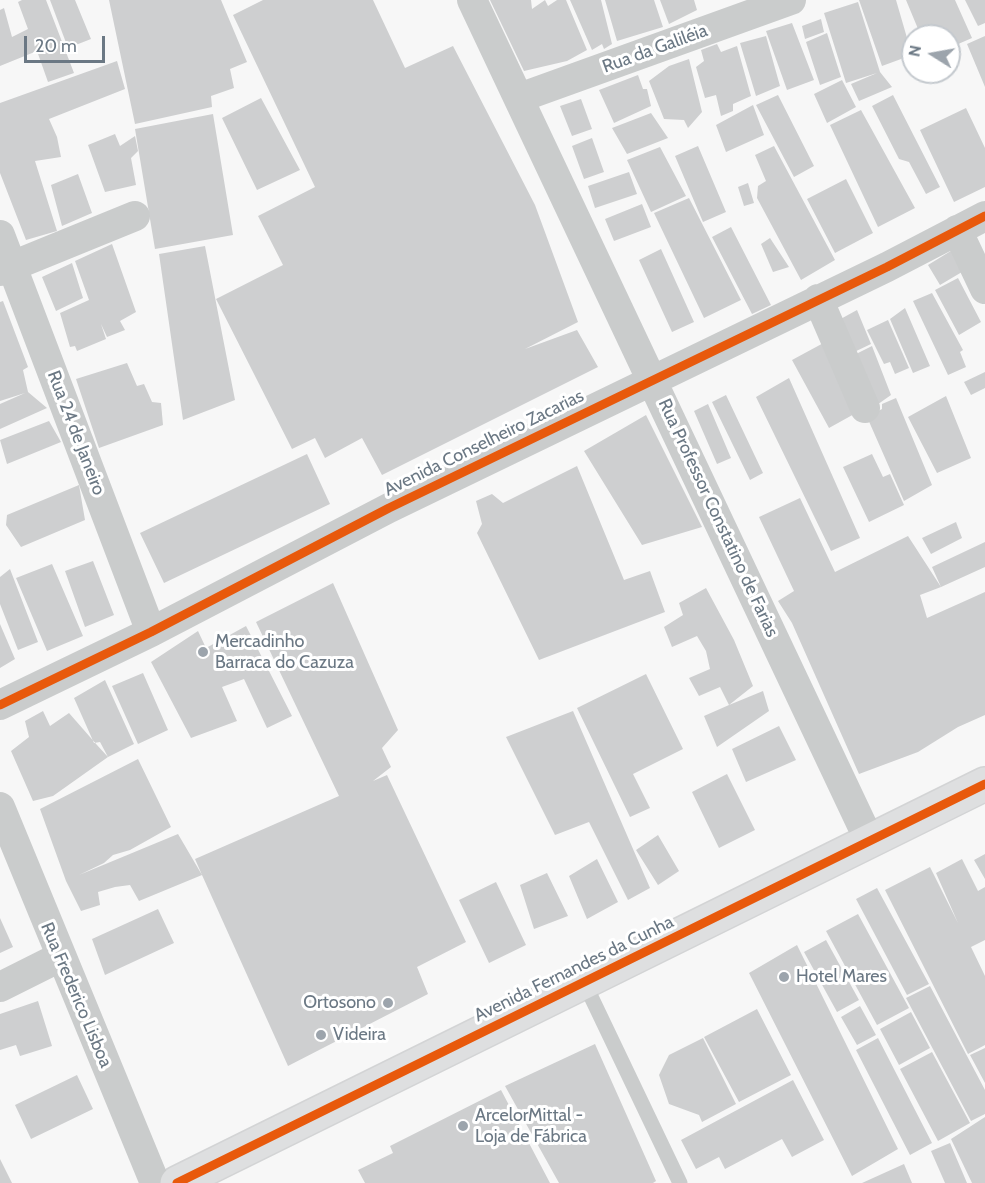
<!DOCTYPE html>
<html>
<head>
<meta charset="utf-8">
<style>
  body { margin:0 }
  #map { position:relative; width:985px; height:1183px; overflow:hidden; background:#f7f7f7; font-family:Cabin,sans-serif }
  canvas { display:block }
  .north { position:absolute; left:901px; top:24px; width:60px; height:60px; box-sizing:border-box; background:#fff; border:2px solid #c4c9ce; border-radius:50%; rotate:281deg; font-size:16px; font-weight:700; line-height:24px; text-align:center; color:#6b7884 }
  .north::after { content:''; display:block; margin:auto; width:21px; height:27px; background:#9ca4ac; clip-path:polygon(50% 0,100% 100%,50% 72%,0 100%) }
  .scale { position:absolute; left:24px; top:36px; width:81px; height:27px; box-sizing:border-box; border:3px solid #6b7884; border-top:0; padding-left:8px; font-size:18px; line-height:21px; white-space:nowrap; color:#6b7884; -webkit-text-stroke:4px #fff; paint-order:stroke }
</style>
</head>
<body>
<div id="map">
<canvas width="985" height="1183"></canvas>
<div class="north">N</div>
<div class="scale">20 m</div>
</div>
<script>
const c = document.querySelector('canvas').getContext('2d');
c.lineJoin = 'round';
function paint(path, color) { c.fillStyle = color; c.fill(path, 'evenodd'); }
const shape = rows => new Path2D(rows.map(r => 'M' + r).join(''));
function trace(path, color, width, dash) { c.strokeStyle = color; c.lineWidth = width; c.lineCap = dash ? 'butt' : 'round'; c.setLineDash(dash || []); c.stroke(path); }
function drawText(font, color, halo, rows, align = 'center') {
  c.font = font + ' Cabin,sans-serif'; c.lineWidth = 6; c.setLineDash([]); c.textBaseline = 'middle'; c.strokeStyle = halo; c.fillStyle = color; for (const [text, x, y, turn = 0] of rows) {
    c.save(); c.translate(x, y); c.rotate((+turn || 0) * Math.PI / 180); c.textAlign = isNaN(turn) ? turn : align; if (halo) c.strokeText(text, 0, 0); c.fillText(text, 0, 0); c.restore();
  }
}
paint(shape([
  [22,0,46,0,74,73,48,82,37,51,0,66,0,10,4,8,12,37,28,29,18,2],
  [50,0,75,0,91,39,68,48],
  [109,0,221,0,247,62,230,69,234,88,211,96,212,107,135,124],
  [263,0,373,0,405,68,453,46,535,205,578,322,525,349,577,330,598,367,382,475,362,438,325,458,315,438,292,449,216,299,283,265,258,216,315,187,233,15],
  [490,0,531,0,532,9,545,0,548,6,557,0,566,0,587,50,567,61,524,71],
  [570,0,601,0,612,44,604,49,602,44,592,50],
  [605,0,654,0,663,27,617,41],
  [660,0,694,0,697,10,669,24],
  [859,0,896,0,912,55,882,66],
  [906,0,955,0,972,38,949,48,949,36,921,36],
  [965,0,985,0,985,23,978,26],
  [858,2,880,72,892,87,859,101,851,84,877,73,846,83,824,13],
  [821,19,824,32,805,39,802,26],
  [792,23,814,80,787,90,766,31],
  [827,33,841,77,820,85,806,42],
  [766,36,780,86,756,96,740,43],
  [985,36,985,87,967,44],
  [717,44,721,52,737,46,751,96,733,104,733,111,721,116,716,95,705,98,696,67,704,61,701,50],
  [689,59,702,112,688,128,684,120,664,119,649,81,669,66],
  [117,61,125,89,49,119,57,137,61,157,35,161,57,231,26,240,0,173,0,103],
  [638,75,643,89,647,89,651,106,614,123,599,90],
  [842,80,856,107,827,123,814,94],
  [778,95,814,166,794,177,756,105],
  [893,95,940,187,926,194,909,162,899,159,872,106],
  [261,98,300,170,257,190,222,118],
  [581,99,592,129,572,136,560,106],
  [753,105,764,135,726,152,716,125],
  [966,108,985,148,985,187,954,202,920,130],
  [861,110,915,208,878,227,830,125],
  [651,113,668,138,627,154,612,128],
  [213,114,233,235,155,249,135,129],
  [115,134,120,146,135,136,138,151,131,158,136,185,105,192,88,145],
  [592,138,604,172,584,179,572,146],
  [698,146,726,212,703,222,675,156],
  [774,146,835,260,801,280,757,198,758,186,766,181,755,155],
  [660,147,686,196,651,212,627,160],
  [629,172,637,194,595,208,588,186],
  [78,174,92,213,62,226,51,185],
  [846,179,873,233,835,253,807,199],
  [748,183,754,203,744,206,738,187],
  [689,198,741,300,704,318,654,213],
  [642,204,651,227,614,241,605,219],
  [731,227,771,305,752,314,712,237],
  [770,238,789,267,773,272,761,244],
  [112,244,136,312,120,321,125,330,107,337,101,324,106,339,77,351,75,346,70,347,60,313,89,300,75,261],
  [205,246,235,400,183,420,159,254],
  [661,249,694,322,672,332,639,260],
  [954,249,967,269,940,285,928,265],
  [72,263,83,298,56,311,42,277],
  [958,278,981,322,959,335,935,290],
  [932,293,963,350,960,352,966,367,948,375,913,301],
  [3,301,28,367,23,370,28,392,47,408,0,429,0,404,25,393,0,401,0,302],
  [905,308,930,366,913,373,890,319],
  [857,310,871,344,850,354,837,321],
  [888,320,909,368,895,374,890,362,884,364,867,330],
  [829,340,865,408,829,428,792,360],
  [872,346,891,395,874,407,852,356],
  [127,363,137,386,144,384,152,402,161,403,163,425,99,448,76,379],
  [985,372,985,388,971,395,964,382],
  [789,378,860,538,831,551,756,397],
  [726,395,763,473,750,480,712,402],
  [946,396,971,458,937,473,908,417],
  [896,398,932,485,904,501,867,417,882,409,882,404],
  [708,404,731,458,717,464,694,411],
  [646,415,702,527,642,545,584,451],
  [49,421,61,442,7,464,0,440],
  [307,454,330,504,164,583,140,533],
  [872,454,883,477,890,474,904,505,869,522,843,467],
  [577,466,624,580,650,571,665,612,539,660,477,533,482,524,476,501,492,494,503,503],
  [79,485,85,520,21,547,6,525,7,515],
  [800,498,835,572,908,536,941,587,920,595,927,618,985,592,985,715,958,727,918,752,859,774,792,623,778,601,794,591,759,517],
  [956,522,962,538,931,554,922,538],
  [985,542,985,567,941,587,932,567],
  [93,561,114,615,85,627,65,571],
  [52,564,83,636,47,651,16,578],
  [10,569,38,642,18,650,0,604,0,577],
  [333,583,398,730,382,748,391,767,373,781,387,775,466,942,417,967,428,994,288,1066,202,875,139,901,130,885,115,887,98,892,100,905,81,911,66,881,40,809,138,759,171,827,130,850,113,855,104,863,79,875,178,834,202,875,195,859,339,796,256,622],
  [706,588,734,640,753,686,729,705,763,691,769,711,717,747,704,716,729,705,720,687,699,696,689,678,710,669,706,651,697,636,672,647,664,627,683,615,679,603],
  [0,624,15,659,0,668],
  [246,626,292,716,267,728,244,679,222,687,237,721,191,738,151,662,198,631,206,648],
  [143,673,168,730,138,744,112,686],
  [646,674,683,749,633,774,650,808,630,817,577,708],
  [105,680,134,744,108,757,53,796,33,801,11,751,29,737,25,721,43,711,50,726,69,713,97,745,108,757,100,742,94,743,74,698],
  [573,711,650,888,628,900,589,822,555,835,506,737],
  [779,726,796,760,746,782,732,749],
  [727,774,755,830,719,848,692,792],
  [658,835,679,871,658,885,636,850],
  [985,854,985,879,974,860],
  [597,859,618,902,587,919,569,876],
  [962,859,978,891,985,887,985,940,971,947,985,976,985,1045,968,1054,885,890,930,867,958,923,936,873],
  [547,873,568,916,534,929,520,885],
  [496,882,526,945,489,963,459,900],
  [877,888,929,984,907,995,856,899],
  [158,909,174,943,105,975,92,939],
  [858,914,909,1008,877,1025,826,931],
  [0,918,13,947,0,953],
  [826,940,859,1000,837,1012,804,952],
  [797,945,898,1149,852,1176,749,973],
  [930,986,985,1090,985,1114,971,1121,906,998],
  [38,1001,52,1046,20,1056,16,1045,0,1050,0,1014],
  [860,1006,876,1035,857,1045,841,1017],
  [757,1009,791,1075,739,1102,704,1037],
  [911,1012,930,1048,899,1065,880,1029],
  [703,1038,736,1104,702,1122,699,1115,669,1104,659,1075,669,1055],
  [878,1038,932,1143,910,1155,856,1050],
  [595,1044,656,1181,653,1183,559,1183,505,1086],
  [985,1048,985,1083,970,1055],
  [932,1052,970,1123,938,1141,900,1069],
  [77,1075,93,1109,31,1139,15,1105],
  [793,1080,824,1140,792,1157,782,1139,725,1169,719,1157,696,1169,681,1140],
  [501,1090,550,1183,365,1183,358,1170,393,1153,390,1146],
  [985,1117,985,1183,972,1183,951,1139],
  [950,1143,967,1183,945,1183,931,1151],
  [0,1159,12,1183,0,1183],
  [904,1164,912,1183,862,1183]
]), '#cecfd0');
const secondary = shape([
  [177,1183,985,784]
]);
trace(secondary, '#d3d4d5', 36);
trace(shape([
  [584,982,680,1183]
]), '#cacccc', 15);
trace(shape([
  [472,0,870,842],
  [519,98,791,0],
  [957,230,985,289],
  [0,235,151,632],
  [0,271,135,216],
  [818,299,865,408],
  [0,705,151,632,389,508,887,267,985,216],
  [0,807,155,1183],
  [0,987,60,957]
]), '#cacccc', 30);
trace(secondary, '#dedfe0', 33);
trace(shape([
  [0,705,151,632,389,508,887,267,985,216],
  [177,1183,985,784]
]), '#e8590c', 9);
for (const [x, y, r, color] of [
  [203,652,6,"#9ca4ac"],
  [784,977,6,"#9ca4ac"],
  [388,1003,6,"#9ca4ac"],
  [321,1035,6,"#9ca4ac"],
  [463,1126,6,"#9ca4ac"]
]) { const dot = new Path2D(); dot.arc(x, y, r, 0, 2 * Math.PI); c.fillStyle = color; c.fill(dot); trace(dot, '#fff', 2); }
drawText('18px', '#6b7884', '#fff', [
  ["Rua da Galiléia",655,49,-20],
  ["Rua 24 de Janeiro",76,433,69],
  ["Avenida Conselheiro Zacarias",484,443,-26],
  ["Rua Professor Constatino de Farias",718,518,65],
  ["Avenida Fernandes da Cunha",574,969,-26],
  ["Rua Frederico Lisboa",76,995,67]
]);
drawText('18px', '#6b7884', '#fff', [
  ["Mercadinho",215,642],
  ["Barraca do Cazuza",215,663],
  ["Hotel Mares",796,977],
  ["Ortosono",376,1003,"right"],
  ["Videira",333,1035],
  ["ArcelorMittal -",475,1116],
  ["Loja de Fábrica",475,1137]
], 'left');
</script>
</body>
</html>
